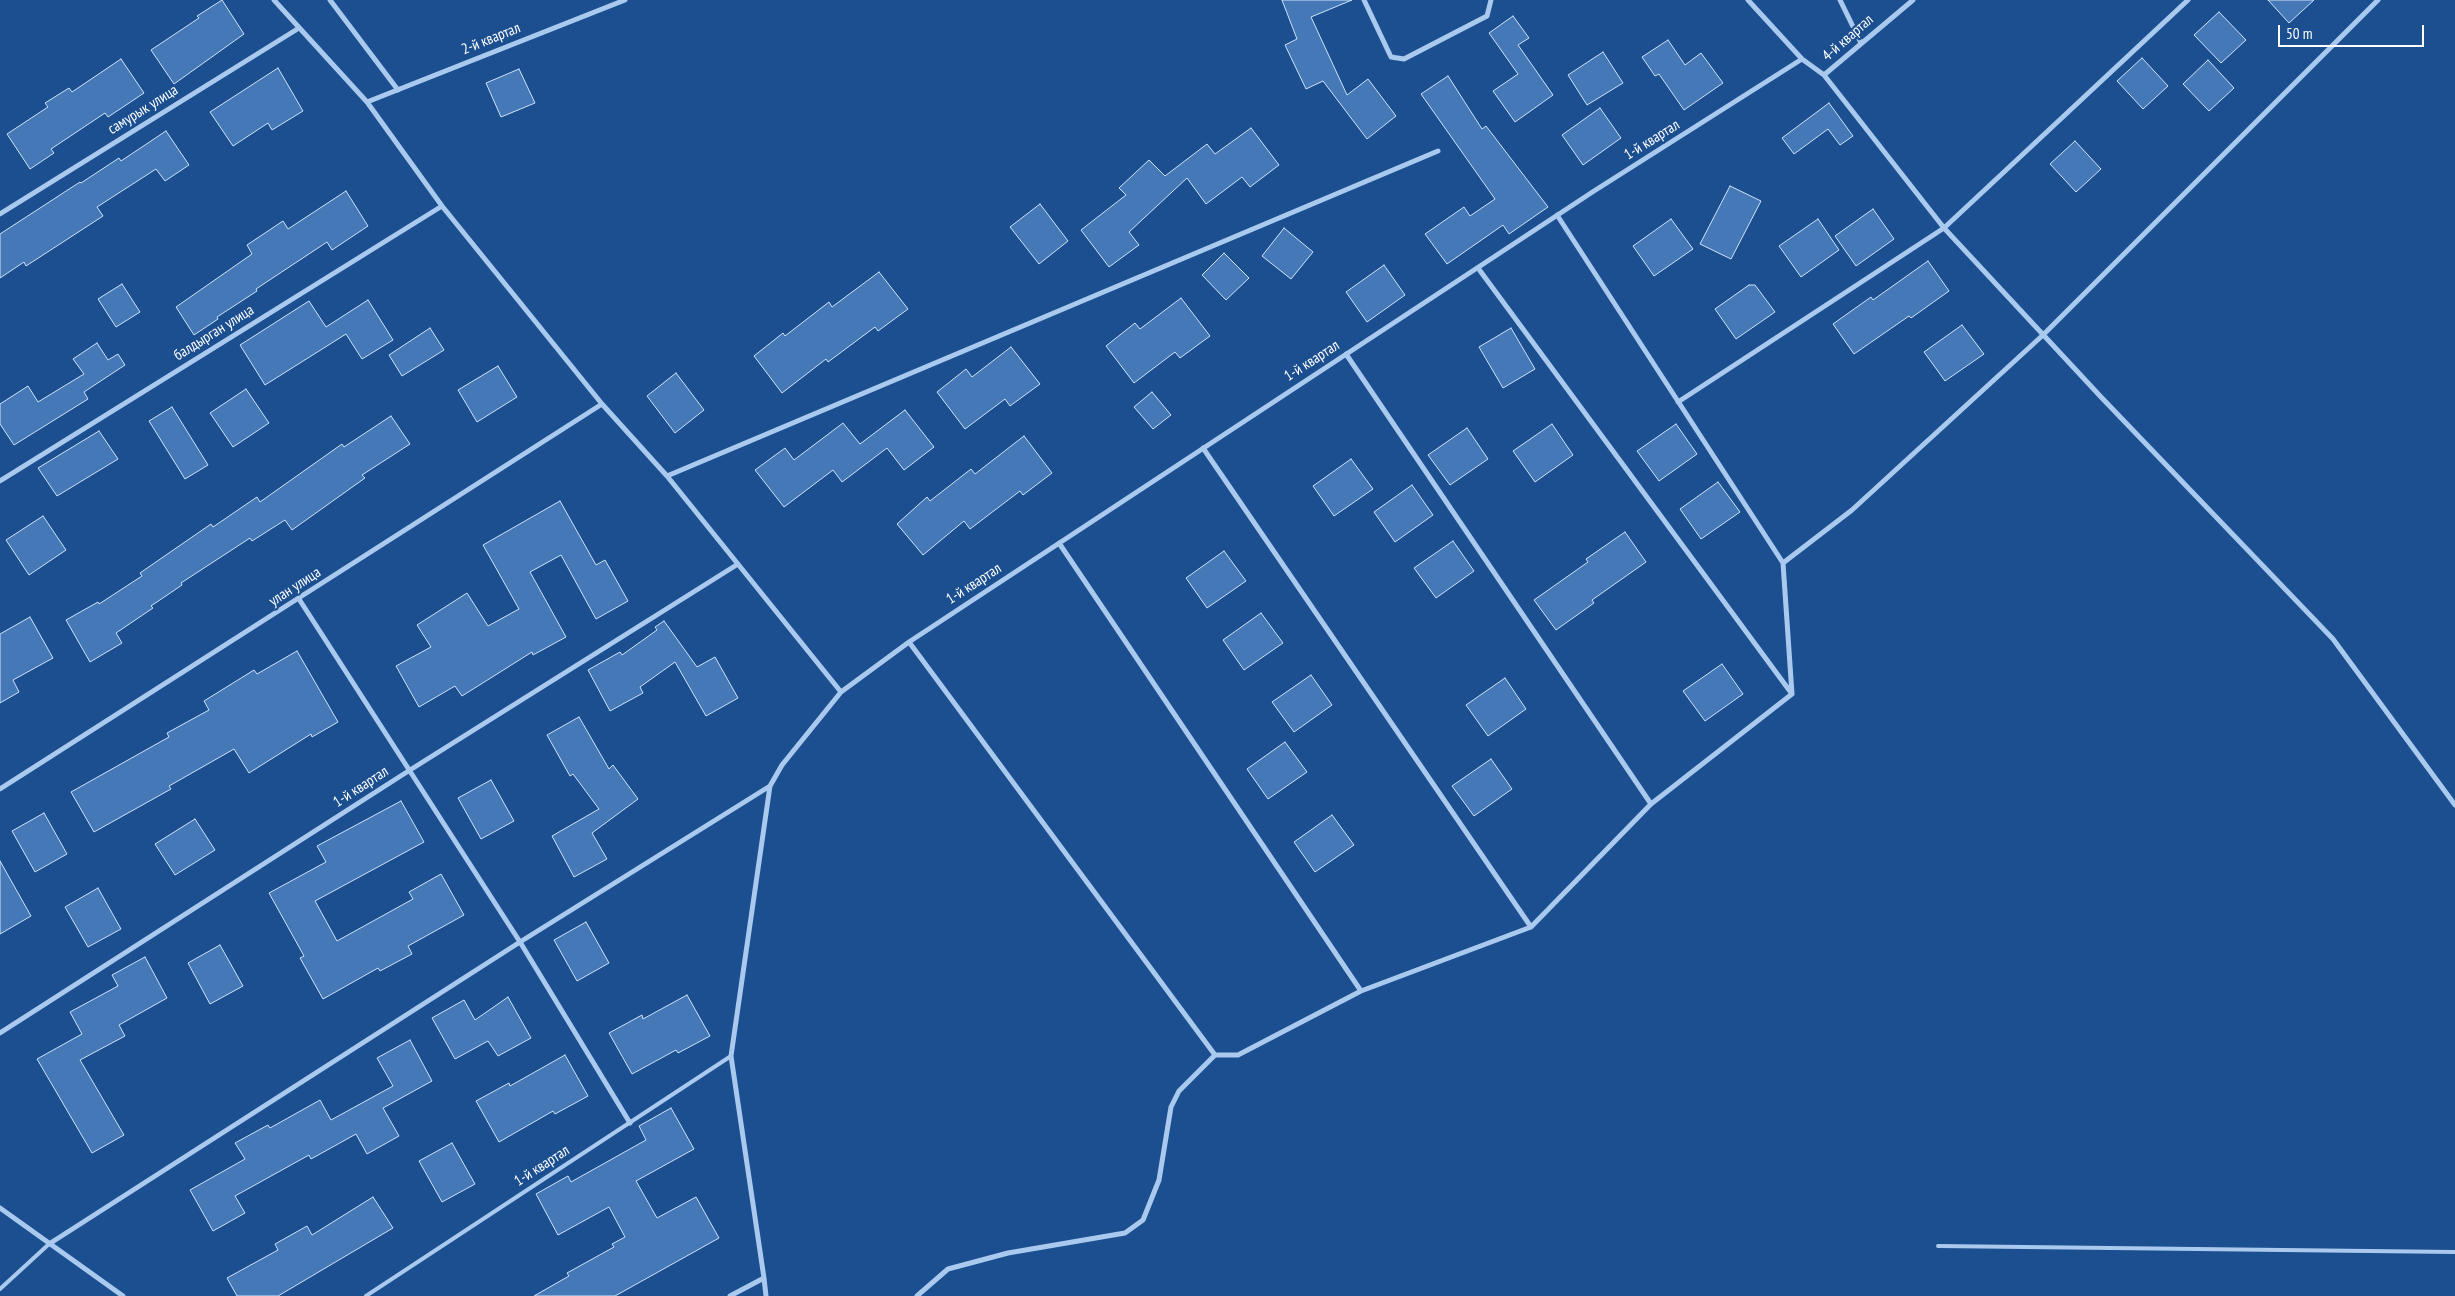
<!DOCTYPE html>
<html>
<head>
<meta charset="utf-8">
<style>
  body { margin:0 }
  #map { position:relative; width:2455px; height:1296px; overflow:hidden; background:#1b4f8f; font-family:"PT Sans Narrow",sans-serif }
  canvas { display:block }
  .scale { position:absolute; left:2278px; top:25px; width:146px; height:22px; box-sizing:border-box; border:2px solid #fff; border-top:0; padding-left:6px; font-size:15px; line-height:18px; white-space:nowrap; color:#fff; -webkit-text-stroke:4px #1b4f8f; paint-order:stroke }
</style>
</head>
<body>
<div id="map">
<canvas width="2455" height="1296"></canvas>
<div class="scale">50 m</div>
</div>
<script>
const c = document.querySelector('canvas').getContext('2d');
c.lineJoin = 'round';
function paint(path, color) { c.fillStyle = color; c.fill(path, 'evenodd'); }
const shape = rows => new Path2D(rows.map(r => 'M' + r).join(''));
function trace(path, color, width, dash) { c.strokeStyle = color; c.lineWidth = width; c.lineCap = dash ? 'butt' : 'round'; c.setLineDash(dash || []); c.stroke(path); }
function drawText(font, color, halo, rows, align = 'center') {
  c.font = font + ' "PT Sans Narrow",sans-serif'; c.lineWidth = 4.5; c.setLineDash([]); c.textBaseline = 'middle'; c.strokeStyle = halo; c.fillStyle = color; for (const [text, x, y, turn = 0] of rows) {
    c.save(); c.translate(x, y); c.rotate((+turn || 0) * Math.PI / 180); c.textAlign = isNaN(turn) ? turn : align; if (halo) c.strokeText(text, 0, 0); c.fillText(text, 0, 0); c.restore();
  }
}
const building = shape([
  [222,0,244,34,174,84,151,50,199,18,197,16,222,0],
  [1282,0,1352,0,1311,17,1347,95,1368,79,1396,116,1367,139,1323,81,1306,89,1285,45,1297,39,1282,0],
  [2268,0,2314,0,2289,23,2268,0],
  [2219,12,2246,40,2221,63,2194,35,2219,12],
  [1513,16,1529,38,1518,45,1553,95,1515,122,1493,91,1518,74,1489,33,1513,16],
  [1668,40,1685,65,1701,53,1723,83,1684,110,1659,74,1655,76,1642,57,1668,40],
  [1603,52,1623,83,1587,105,1568,75,1603,52],
  [2142,58,2168,86,2143,109,2117,81,2142,58],
  [121,59,144,93,108,117,105,113,51,149,54,153,30,169,7,134,48,107,45,103,69,88,72,92,121,59],
  [2208,60,2234,88,2209,111,2183,84,2208,60],
  [278,68,303,111,272,130,268,123,233,146,210,112,278,68],
  [519,69,535,103,501,117,486,83,519,69],
  [1448,76,1482,129,1486,126,1548,207,1509,234,1503,225,1447,264,1425,234,1464,207,1470,216,1495,199,1421,94,1448,76],
  [1829,103,1853,136,1840,145,1828,129,1794,154,1782,138,1829,103],
  [1600,108,1621,138,1583,165,1562,135,1600,108],
  [1251,128,1279,165,1250,187,1242,177,1206,204,1187,178,1129,232,1139,245,1109,267,1081,230,1126,195,1119,188,1149,160,1165,176,1207,144,1215,154,1251,128],
  [166,131,189,165,165,181,156,169,97,207,103,216,26,266,24,262,0,278,0,234,80,182,81,183,119,158,121,161,166,131],
  [2075,141,2101,169,2076,192,2050,164,2075,141],
  [1730,186,1761,201,1731,259,1700,244,1730,186],
  [346,191,368,226,332,250,327,242,256,289,257,291,217,317,218,319,194,335,176,307,252,254,247,245,283,221,288,229,346,191],
  [1040,204,1068,241,1039,264,1010,227,1040,204],
  [1873,209,1894,239,1856,266,1835,236,1873,209],
  [1671,219,1693,249,1654,276,1633,246,1671,219],
  [1818,219,1839,250,1801,277,1779,246,1818,219],
  [1284,228,1313,252,1291,279,1262,256,1284,228],
  [1224,253,1249,278,1226,300,1202,275,1224,253],
  [1928,261,1949,291,1911,318,1909,316,1854,354,1833,324,1871,297,1873,300,1928,261],
  [1384,265,1405,295,1367,322,1346,292,1384,265],
  [879,272,908,309,878,331,875,327,828,362,826,359,782,393,754,356,783,333,785,336,829,302,832,307,879,272],
  [122,284,140,312,116,327,98,299,122,284],
  [1749,285,1755,285,1775,312,1736,339,1715,309,1749,285],
  [1181,298,1210,336,1180,358,1175,352,1134,383,1106,346,1135,323,1140,329,1181,298],
  [368,300,393,340,362,359,346,334,265,385,240,345,309,301,326,327,368,300],
  [1962,325,1984,354,1945,381,1924,352,1962,325],
  [430,328,444,350,402,376,389,355,430,328],
  [1511,328,1535,369,1503,388,1479,347,1511,328],
  [97,343,108,360,118,354,125,365,84,392,88,399,14,445,0,424,0,404,28,386,38,402,84,374,73,359,97,343],
  [1011,347,1040,384,1010,406,1005,399,965,429,937,392,966,369,972,377,1011,347],
  [498,366,517,397,477,422,458,390,498,366],
  [676,373,704,410,675,433,647,396,676,373],
  [246,389,269,423,233,447,210,413,246,389],
  [1152,392,1171,415,1153,429,1134,407,1152,392],
  [172,407,208,465,185,479,149,421,172,407],
  [905,410,934,447,904,470,887,448,842,482,833,470,784,507,755,470,785,448,794,460,843,423,860,444,905,410],
  [391,416,410,444,362,475,365,478,292,530,285,520,252,541,250,538,181,583,182,585,151,606,153,608,116,633,122,643,90,662,66,620,98,602,99,604,142,576,140,573,211,524,213,527,257,497,260,502,342,444,344,447,391,416],
  [1552,424,1573,455,1535,482,1513,451,1552,424],
  [1676,424,1697,454,1659,481,1637,451,1676,424],
  [1467,428,1488,459,1450,485,1428,455,1467,428],
  [99,431,118,459,57,496,38,468,99,431],
  [1024,436,1052,473,1023,495,1020,491,970,529,964,521,923,555,897,524,927,497,930,501,971,469,975,474,1024,436],
  [1351,459,1373,489,1334,516,1313,486,1351,459],
  [1718,482,1740,512,1701,539,1680,509,1718,482],
  [1412,485,1433,515,1395,542,1374,512,1412,485],
  [560,501,596,565,605,560,628,601,596,619,561,555,530,572,566,637,533,655,532,652,462,696,455,686,419,707,396,666,431,647,417,625,467,593,488,626,519,609,483,545,560,501],
  [43,516,66,550,29,575,6,540,43,516],
  [1625,532,1646,562,1592,600,1594,603,1556,630,1534,600,1588,562,1586,559,1625,532],
  [1453,541,1474,571,1436,598,1414,568,1453,541],
  [1224,551,1246,581,1207,608,1186,578,1224,551],
  [1261,613,1283,643,1244,670,1223,640,1261,613],
  [30,617,53,658,13,680,19,692,0,703,0,634,30,617],
  [664,621,697,667,715,657,738,698,706,716,675,662,640,687,643,693,610,711,588,670,620,652,622,655,657,630,655,627,664,621],
  [297,651,338,722,312,737,311,734,249,773,234,749,169,786,171,789,94,832,71,792,169,737,167,733,209,710,204,701,254,670,257,674,297,651],
  [1722,664,1743,694,1705,721,1683,691,1722,664],
  [1311,675,1332,705,1294,732,1272,702,1311,675],
  [1505,678,1526,709,1488,736,1466,705,1505,678],
  [579,717,609,769,613,765,638,799,592,833,607,859,574,877,552,836,599,809,573,774,570,776,547,735,579,717],
  [1285,742,1307,772,1268,799,1247,769,1285,742],
  [1491,759,1512,789,1474,816,1452,786,1491,759],
  [491,780,514,821,481,839,458,798,491,780],
  [401,801,424,842,315,901,337,941,413,899,409,892,441,874,464,915,408,946,412,954,380,971,378,968,323,999,300,958,304,956,269,893,326,862,317,846,401,801],
  [44,813,67,854,35,872,12,831,44,813],
  [1332,815,1354,845,1315,872,1294,842,1332,815],
  [195,819,215,850,175,875,155,844,195,819],
  [0,861,31,916,0,934,0,861],
  [98,888,121,929,88,947,65,907,98,888],
  [586,922,609,963,577,981,554,940,586,922],
  [220,945,243,986,210,1004,188,963,220,945],
  [145,957,167,998,119,1025,125,1036,80,1060,124,1135,92,1153,37,1059,82,1034,70,1012,118,986,112,975,145,957],
  [687,995,710,1036,678,1053,676,1050,632,1074,609,1033,642,1015,643,1019,687,995],
  [508,997,531,1038,498,1056,488,1041,455,1059,432,1018,464,1000,475,1020,508,997],
  [410,1040,432,1081,383,1108,399,1136,367,1154,356,1134,311,1159,309,1155,235,1196,245,1213,213,1231,190,1190,245,1159,235,1143,268,1125,270,1128,320,1100,331,1120,393,1086,377,1058,410,1040],
  [565,1055,588,1096,555,1114,553,1111,499,1142,476,1101,509,1083,510,1086,565,1055],
  [671,1108,694,1149,636,1181,657,1218,696,1197,719,1238,615,1296,534,1296,569,1276,567,1273,614,1247,612,1244,625,1237,609,1207,558,1235,536,1194,568,1176,571,1182,646,1140,639,1126,671,1108],
  [452,1143,475,1184,442,1202,419,1161,452,1143],
  [373,1197,393,1228,278,1296,237,1296,227,1278,278,1250,275,1244,307,1226,312,1235,373,1197]
]);
paint(building, '#4478b7');
trace(building, '#cfe3fa', 1);
trace(shape([
  [1938,1246,2455,1252],
  [0,1289,49,1244],
  [366,1296,731,1056]
]), '#a9c9ee', 4);
trace(shape([
  [274,0,367,102,442,206,602,404,667,476,841,692],
  [330,0,398,90],
  [1364,0,1391,57,1404,59,1487,16,1491,0],
  [1748,0,1802,59,1824,75,1944,228,2101,397,2333,639,2455,805],
  [1840,0,1861,43],
  [1824,75,1913,0],
  [367,102,625,0],
  [0,214,299,28],
  [1557,215,1783,563],
  [1478,268,1792,694],
  [1346,354,1651,804],
  [1678,402,1944,228,2188,0],
  [1203,448,1531,927],
  [667,476,1438,151],
  [0,481,442,206],
  [1059,543,1361,991],
  [299,599,520,942,630,1123],
  [909,642,1215,1055,1238,1055,1361,991,1531,927,1651,804,1792,694,1783,563,1852,510,2043,335,2378,0],
  [0,789,602,404],
  [0,1033,410,770,738,564],
  [0,1208,123,1296],
  [49,1244,520,942,770,786],
  [764,1278,766,1296],
  [730,1296,764,1278,731,1056,770,786,782,765,841,692,909,642,1594,191,1802,59],
  [917,1296,948,1269,1008,1253,1125,1233,1143,1220,1159,1180,1171,1107,1179,1091,1215,1055]
]), '#a9c9ee', 5);
drawText('15px', '#fff', '#1b4f8f', [
  ["4-й квартал",1848,38,-41],
  ["2-й квартал",491,39,-22],
  ["самурык улица",143,110,-32],
  ["1-й квартал",1652,140,-32],
  ["балдырган улица",214,333,-32],
  ["1-й квартал",1312,361,-33],
  ["1-й квартал",974,584,-33],
  ["улан улица",295,587,-33],
  ["1-й квартал",361,787,-33],
  ["1-й квартал",542,1166,-33]
]);
</script>
</body>
</html>
